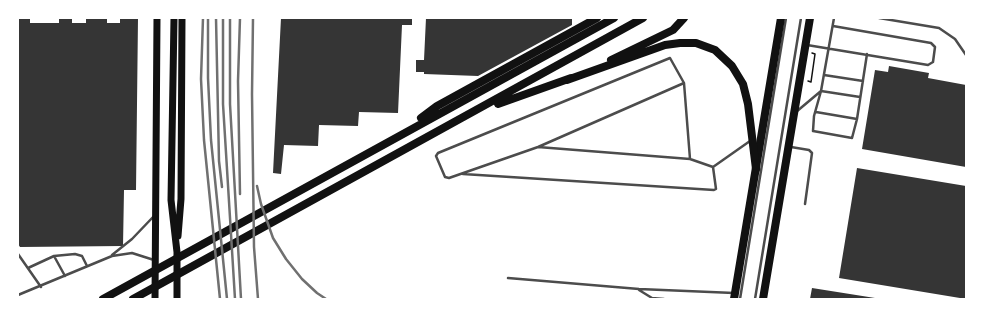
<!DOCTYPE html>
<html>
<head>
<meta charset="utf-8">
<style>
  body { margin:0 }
  #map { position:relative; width:984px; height:317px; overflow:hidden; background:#fff; font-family:Commissioner,sans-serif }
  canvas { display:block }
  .frame { position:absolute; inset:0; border:19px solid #fff; pointer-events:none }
</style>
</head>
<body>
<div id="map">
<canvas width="984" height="317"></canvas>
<div class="frame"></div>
</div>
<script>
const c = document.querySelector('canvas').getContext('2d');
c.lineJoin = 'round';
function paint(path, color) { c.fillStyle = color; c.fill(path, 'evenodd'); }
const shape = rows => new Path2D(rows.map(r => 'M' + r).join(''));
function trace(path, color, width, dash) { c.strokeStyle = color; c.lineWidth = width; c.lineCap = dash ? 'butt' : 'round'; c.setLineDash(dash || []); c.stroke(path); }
paint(shape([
  [18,18,30,18,30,23,59,23,59,18,72,18,72,23,86,23,86,18,107,18,107,23,120,23,120,18,138,18,136,190,124,190,123,246,20,247,18,244],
  [281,18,412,18,412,25,402,25,398,113,359,112,358,126,319,125,318,146,284,145,281,174,273,173],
  [426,18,572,18,572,25,478,76,424,74,424,72,416,72,416,60,424,60],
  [889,66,929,73,928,78,966,85,966,167,862,149,875,70,888,72],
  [857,168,966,186,966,299,839,278],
  [812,288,875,298,875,299,810,299]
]), '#353535');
trace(shape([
  [808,81,811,82,815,54,812,53]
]), '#111', 1.5);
trace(shape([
  [834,18,821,91,814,116,813,131,852,138,857,119,867,54],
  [879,18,939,28,955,39,966,55],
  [807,45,928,65,933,62,935,47,931,43,833,26],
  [824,75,863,81],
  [684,83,538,147,449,178,445,177,436,156,438,153,670,58,684,83,690,159,713,167,750,141],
  [796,112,821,91,860,97],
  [816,112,857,119],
  [538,147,690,159],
  [791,147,809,150,812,153,805,204],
  [463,174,714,190,716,189,713,167],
  [18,254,41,287],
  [112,255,132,239,154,216],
  [54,256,65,276],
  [28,268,54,256,75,254,82,256,87,266],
  [508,278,639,289,734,293],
  [639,290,652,298,664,299],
  [18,295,112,256,132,253,154,260],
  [740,299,786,18],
  [755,299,801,18]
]), '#4c4c4c', 2.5);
trace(shape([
  [174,18,171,200,177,252,177,299],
  [178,236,181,199,182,18],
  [155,299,157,18]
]), '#111', 7);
trace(shape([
  [734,299,781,18],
  [763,299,810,18]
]), '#111', 8);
trace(shape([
  [611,60,673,30,684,18],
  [567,80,665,45,680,43,696,43,715,50,732,66,743,84,748,104,756,169],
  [498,104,571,78],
  [421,118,437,106,597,18],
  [103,299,614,18],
  [133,299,643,18]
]), '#111', 8);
trace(shape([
  [203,18,201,79,204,140,220,299],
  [208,18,208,78,211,140,227,299],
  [216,18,219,161,222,187],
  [223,18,223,104,235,299],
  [230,18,230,104,241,299],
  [253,18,252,94,254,247,258,299],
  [257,186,261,204,273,238,286,259,302,279,317,293,326,299],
  [240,194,238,81,240,18]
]), '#707070', 2.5);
</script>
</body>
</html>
